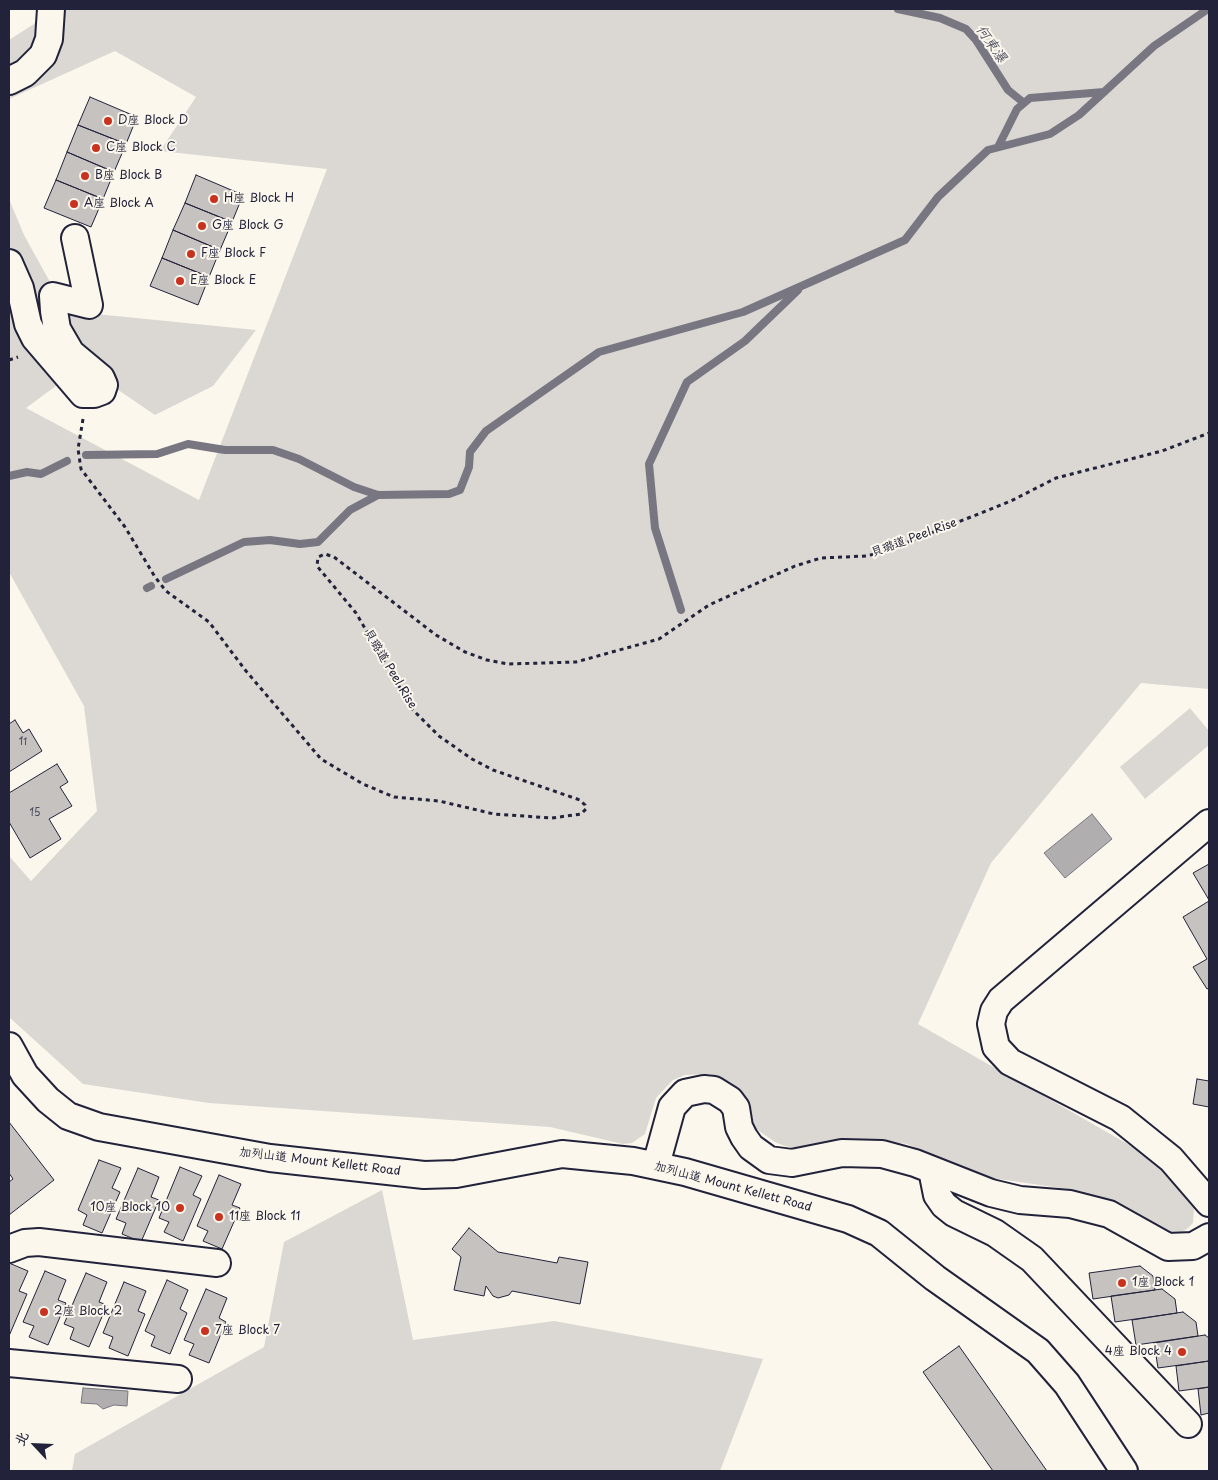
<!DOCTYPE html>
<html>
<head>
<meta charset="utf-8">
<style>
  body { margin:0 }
  #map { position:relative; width:1218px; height:1480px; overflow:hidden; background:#fbf7ec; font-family:"Playpen Sans","LXGW WenKai TC",sans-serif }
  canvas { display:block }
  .frame { position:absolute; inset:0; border:10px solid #22223b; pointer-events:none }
  .north { position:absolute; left:10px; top:1420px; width:50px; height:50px; -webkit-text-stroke:4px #fbf7ec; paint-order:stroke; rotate:295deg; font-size:14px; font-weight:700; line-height:20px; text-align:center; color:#22223b }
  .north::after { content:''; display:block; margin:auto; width:18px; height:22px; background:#22223b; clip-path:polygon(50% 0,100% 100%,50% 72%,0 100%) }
</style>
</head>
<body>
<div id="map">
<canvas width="1218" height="1480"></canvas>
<div class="frame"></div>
<div class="north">北</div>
</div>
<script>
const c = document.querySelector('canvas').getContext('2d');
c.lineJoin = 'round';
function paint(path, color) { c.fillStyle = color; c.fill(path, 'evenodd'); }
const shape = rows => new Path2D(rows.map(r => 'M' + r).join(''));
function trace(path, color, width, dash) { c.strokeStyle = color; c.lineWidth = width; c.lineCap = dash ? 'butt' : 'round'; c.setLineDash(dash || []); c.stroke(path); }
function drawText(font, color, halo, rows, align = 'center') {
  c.font = font + ' "Playpen Sans","LXGW WenKai TC",sans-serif'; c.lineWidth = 4; c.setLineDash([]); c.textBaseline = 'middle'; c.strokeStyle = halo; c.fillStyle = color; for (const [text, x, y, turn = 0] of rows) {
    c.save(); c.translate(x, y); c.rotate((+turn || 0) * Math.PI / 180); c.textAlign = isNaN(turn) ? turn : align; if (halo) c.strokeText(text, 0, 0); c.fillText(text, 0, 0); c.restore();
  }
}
paint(shape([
  [44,9,1209,9,1209,689,1141,683,991,863,918,1024,1154,1159,1181,1186,1194,1207,1193,1223,1187,1229,1182,1232,1169,1232,1142,1217,1094,1197,1067,1189,992,1178,907,1144,868,1139,798,1149,785,1146,775,1142,756,1129,738,1091,720,1077,709,1074,685,1075,673,1080,656,1098,645,1134,632,1143,623,1144,550,1127,209,1103,83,1084,9,1017,9,856,31,881,97,811,84,706,9,572,9,199,24,235,66,311,256,330,213,386,155,415,83,366,26,408,199,500,327,169,160,151,196,97,115,51,9,99,9,40,34,24],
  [1190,708,1209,731,1209,745,1145,799,1120,767],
  [382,1190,413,1340,554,1321,763,1359,720,1471,72,1471,75,1454,264,1347,284,1242]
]), '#dbd8d3');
const water = shape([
  [1092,814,1112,839,1065,878,1044,853,1092,814],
  [83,1388,128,1391,127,1406,114,1405,103,1409,97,1404,81,1403,83,1388]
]);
paint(water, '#b1aeb0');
trace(water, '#787681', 1);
trace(shape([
  [898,9,940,18,966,29,976,40,1008,90,1024,103],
  [998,147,1017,109,1030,98,1104,92],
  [86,455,157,454,188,444,225,450,273,450,299,459,354,487,378,495,449,494,460,490,469,467,470,452,486,431,599,352,743,312,905,240,938,197,988,150,1050,134,1079,115,1154,46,1208,9],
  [9,476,27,472,41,474,67,461],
  [166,579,244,542,270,540,300,544,318,542,350,510,378,495],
  [147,588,151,586],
  [681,610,655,528,649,464,687,382,745,341,798,290]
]), '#787681', 8);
const building = shape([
  [90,97,137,117,126,144,78,125,90,97],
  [78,125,126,144,114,172,67,152,78,125],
  [67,152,114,172,103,199,56,180,67,152],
  [196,175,243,195,232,222,185,203,196,175],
  [56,180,103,199,91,227,44,208,56,180],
  [185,203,232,222,220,250,173,230,185,203],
  [173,230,220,250,209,277,162,258,173,230],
  [162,258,209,277,198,305,150,286,162,258],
  [15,720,23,733,29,729,42,751,9,772,9,724,15,720],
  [57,764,68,782,60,787,72,806,49,819,61,839,30,858,9,822,9,793,57,764],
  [1209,864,1209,900,1193,873,1209,864],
  [1209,901,1209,988,1207,989,1193,967,1207,959,1183,917,1209,901],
  [1197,1079,1209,1081,1209,1107,1193,1104,1197,1079],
  [9,1122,54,1180,9,1215,9,1182,13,1179,9,1173,9,1122],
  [99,1160,121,1168,112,1188,120,1192,102,1233,83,1225,87,1215,78,1210,99,1160],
  [180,1167,202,1176,193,1195,201,1199,183,1241,164,1232,169,1222,159,1218,180,1167],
  [138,1168,159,1177,151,1197,159,1200,141,1242,122,1234,126,1223,116,1219,138,1168],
  [219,1175,241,1184,232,1205,240,1208,222,1249,203,1241,208,1231,197,1226,219,1175],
  [469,1228,498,1252,557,1263,559,1257,588,1262,580,1304,512,1291,509,1295,498,1298,493,1296,486,1286,484,1296,454,1290,461,1257,452,1249,469,1228],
  [9,1263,28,1271,19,1291,27,1294,9,1336,9,1263],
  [1140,1266,1153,1276,1155,1290,1093,1299,1089,1273,1140,1266],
  [45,1271,66,1280,58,1300,66,1303,48,1345,29,1337,34,1326,23,1322,45,1271],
  [86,1273,107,1282,99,1302,107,1305,89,1347,70,1339,74,1328,64,1324,86,1273],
  [167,1280,188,1290,180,1309,187,1313,170,1354,151,1346,155,1336,145,1331,167,1280],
  [124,1282,146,1291,138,1311,145,1314,128,1356,109,1348,113,1337,103,1333,124,1282],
  [206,1289,227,1298,219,1318,226,1322,209,1363,189,1355,194,1344,184,1340,206,1289],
  [1162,1289,1175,1299,1177,1313,1115,1322,1111,1296,1162,1289],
  [1183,1312,1196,1322,1198,1336,1136,1345,1132,1320,1183,1312],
  [1205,1335,1209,1338,1209,1361,1158,1368,1154,1343,1205,1335],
  [959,1346,1047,1471,993,1471,923,1372,959,1346],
  [1209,1361,1209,1387,1179,1391,1176,1366,1209,1361],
  [1209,1387,1209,1413,1201,1415,1198,1389,1209,1387]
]);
paint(building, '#c6c2c0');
trace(building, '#22223b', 1);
const minor = shape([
  [9,81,25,73,43,55,49,39,51,9],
  [9,263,20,288,28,324,35,338,83,394,94,394,102,391,104,385,101,378,71,353,57,329,54,311,53,296,89,305,75,238],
  [1209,823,1001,1000,994,1011,991,1024,996,1047,1010,1062,1120,1118,1171,1159,1209,1203],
  [9,1046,25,1075,48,1100,68,1116,99,1127,270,1158,424,1175,456,1174,562,1154,633,1161,685,1172,848,1219,879,1233,935,1278,1038,1351,1067,1384,1124,1471],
  [656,1165,672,1107,685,1093,704,1089,714,1090,730,1100,736,1108,739,1127,744,1137,751,1147,769,1160,792,1163,842,1153,882,1154,915,1163,991,1193,1020,1200,1070,1204,1109,1214,1168,1247,1193,1246,1209,1237],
  [932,1170,937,1195,944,1205,954,1213,995,1233,1032,1259,1188,1424],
  [9,1249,25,1243,39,1242,217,1263],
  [9,1363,178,1379]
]);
trace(minor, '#22223b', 30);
trace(shape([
  [9,360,18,357],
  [83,419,78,449,81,469,125,527,155,577,166,591,209,622,246,671,321,759,363,784,394,797,439,801,494,814,552,818,581,814,586,809,585,805,580,800,493,770,472,759,439,736,413,710,356,613,317,566,318,557,325,554,334,557,436,635,465,652,487,660,508,664,576,662,659,639,709,605,795,566,821,558,866,556,883,552,1011,501,1056,478,1162,451,1209,433]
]), '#22223b', 3, [4, 4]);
trace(minor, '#fbf7ec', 26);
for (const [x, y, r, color] of [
  [108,121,5,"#c8321e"],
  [96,148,5,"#c8321e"],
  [85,176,5,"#c8321e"],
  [214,199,5,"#c8321e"],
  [74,204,5,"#c8321e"],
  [202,226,5,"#c8321e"],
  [191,254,5,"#c8321e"],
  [180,281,5,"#c8321e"],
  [180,1208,5,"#c8321e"],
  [219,1217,5,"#c8321e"],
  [1122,1283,5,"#c8321e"],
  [44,1312,5,"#c8321e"],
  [205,1331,5,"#c8321e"],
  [1182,1352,5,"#c8321e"]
]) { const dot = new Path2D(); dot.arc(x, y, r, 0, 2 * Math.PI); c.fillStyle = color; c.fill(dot); trace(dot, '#fbf7ec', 2); }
drawText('10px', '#4b4a5c', null, [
  ["11",23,742],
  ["15",35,813]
]);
drawText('12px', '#22223b', '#fbf7ec', [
  ["D座 Block D",118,121],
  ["C座 Block C",106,148],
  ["B座 Block B",95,176],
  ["H座 Block H",224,199],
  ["A座 Block A",84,204],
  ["G座 Block G",212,226],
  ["F座 Block F",201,254],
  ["E座 Block E",190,281],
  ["10座 Block 10",170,1208,"right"],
  ["11座 Block 11",229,1217],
  ["1座 Block 1",1132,1283],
  ["2座 Block 2",54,1312],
  ["7座 Block 7",215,1331],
  ["4座 Block 4",1172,1352,"right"]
], 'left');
drawText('12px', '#22223b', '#fbf7ec', [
  ["貝璐道 Peel Rise",914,538,-20],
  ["貝璐道 Peel Rise",390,669,59],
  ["加列山道 Mount Kellett Road",320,1162,7],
  ["加列山道 Mount Kellett Road",733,1187,15]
]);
drawText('italic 14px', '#545364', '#fbf7ec', [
  ["何東瀑",991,44,55]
]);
</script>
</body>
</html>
